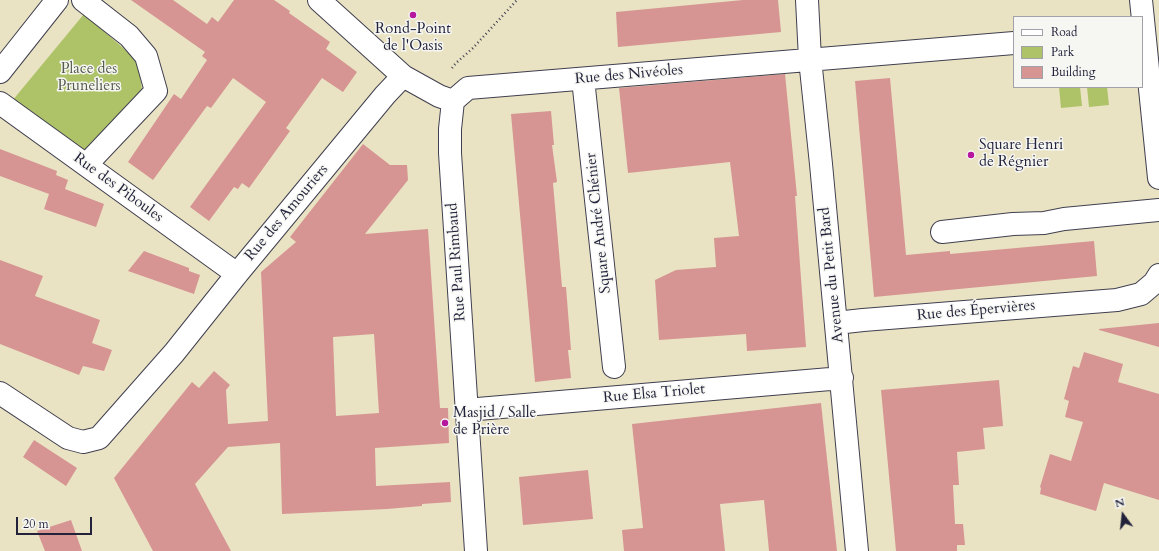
<!DOCTYPE html>
<html>
<head>
<meta charset="utf-8">
<style>
  body { margin:0 }
  #map { position:relative; width:1159px; height:551px; overflow:hidden; background:#e9e3c3; font-family:Cardo,serif }
  canvas { display:block }
  .legend { position:absolute; left:1013px; top:16px; width:130px; height:72px; box-sizing:border-box; background:#f6f6f2; border:1px solid #a1a1a9; margin:0; padding:5px 7px; list-style:none; font-size:12px; color:#22223b }
  .legend li { display:flex; align-items:center; gap:8px; height:20px }
  .legend b { width:20px; border:1px solid #a1a1a9 }
  .north { position:absolute; left:1103px; top:495px; width:40px; height:40px; -webkit-text-stroke:3px #f6f6f2; paint-order:stroke; rotate:345deg; font-size:11px; font-weight:700; line-height:16px; text-align:center; color:#22223b }
  .north::after { content:''; display:block; margin:auto; width:14px; height:18px; background:#22223b; clip-path:polygon(50% 0,100% 100%,50% 72%,0 100%) }
  .scale { position:absolute; left:16px; top:517px; width:76px; height:18px; box-sizing:border-box; border:2px solid #22223b; border-top:0; padding-left:5px; font-size:12px; line-height:14px; white-space:nowrap; color:#22223b; -webkit-text-stroke:3px #f6f6f2; paint-order:stroke }
</style>
</head>
<body>
<div id="map">
<canvas width="1159" height="551"></canvas>
<ul class="legend">
<li><b style="height:5px;background:#fff"></b>Road</li>
<li><b style="height:11px;background:#aec368"></b>Park</li>
<li><b style="height:11px;background:#d69593"></b>Building</li>
</ul>
<div class="north">N</div>
<div class="scale">20 m</div>
</div>
<script>
const c = document.querySelector('canvas').getContext('2d');
c.lineJoin = 'round';
function paint(path, color) { c.fillStyle = color; c.fill(path, 'evenodd'); }
const shape = rows => new Path2D(rows.map(r => 'M' + r).join(''));
function trace(path, color, width, dash) { c.strokeStyle = color; c.lineWidth = width; c.lineCap = dash ? 'butt' : 'round'; c.setLineDash(dash || []); c.stroke(path); }
function drawText(font, color, halo, rows, align = 'center') {
  c.font = font + ' Cardo,serif'; c.lineWidth = 3; c.setLineDash([]); c.textBaseline = 'middle'; c.strokeStyle = halo; c.fillStyle = color; for (const [text, x, y, turn = 0] of rows) {
    c.save(); c.translate(x, y); c.rotate((+turn || 0) * Math.PI / 180); c.textAlign = isNaN(turn) ? turn : align; if (halo) c.strokeText(text, 0, 0); c.fillText(text, 0, 0); c.restore();
  }
}
paint(shape([
  [84,14,138,61,142,90,83,152,12,101],
  [1059,87,1080,87,1082,106,1061,108],
  [1087,87,1107,87,1109,105,1089,107]
]), '#aec368');
paint(shape([
  [131,0,173,0,207,24,212,17,218,22,234,0,274,0,290,11,289,13,330,42,326,49,357,72,343,92,322,78,286,128,290,131,249,188,242,183,238,189,234,187,209,221,190,207,266,102,233,78,211,108,207,106,153,180,128,162,174,94,181,99,207,60,202,56,205,52],
  [743,0,778,0,781,32,618,47,616,12],
  [785,74,797,196,795,196,806,347,747,351,746,334,659,340,655,280,676,270,716,267,714,238,739,236,730,162,628,173,619,88],
  [890,78,906,255,950,251,950,254,1094,241,1097,276,874,297,855,81],
  [551,111,554,145,552,145,557,182,553,183,562,287,566,287,571,350,568,350,571,378,535,382,511,114],
  [363,144,390,165,407,165,408,180,365,234,428,229,440,408,448,408,449,443,375,448,376,486,450,482,451,502,422,504,422,506,387,509,282,514,280,443,228,447,195,484,231,551,153,551,114,478,192,382,199,388,214,371,230,385,226,390,228,424,268,421,261,272,296,242,290,237],
  [374,334,379,413,336,416,333,337],
  [0,149,57,171,56,175,68,180,65,189,104,204,96,227,44,209,49,194,0,176],
  [144,251,189,268,189,271,200,275,194,294,128,271],
  [0,260,43,276,35,296,100,320,92,343,112,350,104,371,83,366,79,375,0,344],
  [1159,323,1159,347,1099,330,1099,329],
  [1084,352,1123,364,1118,382,1159,394,1159,500,1104,483,1096,511,1040,494,1041,488,1040,487,1050,454,1071,461,1083,422,1065,417,1069,401,1064,399,1073,366,1079,368],
  [999,380,1003,426,983,428,985,449,957,452,959,485,953,485,955,524,963,524,965,545,957,545,957,551,896,551,881,390],
  [821,403,837,551,769,551,764,500,720,504,725,551,624,551,622,530,643,528,632,424],
  [34,440,77,468,66,486,23,457],
  [588,470,593,519,523,525,519,477],
  [71,520,82,551,45,551,37,531]
]), '#d69593');
const minor = shape([
  [83,0,129,36,146,56,156,91,86,165],
  [319,0,403,76,439,96,453,101],
  [807,0,810,59,821,164,857,551],
  [1141,0,1159,178],
  [0,72,57,0],
  [583,79,614,367],
  [453,101,468,88,1014,43],
  [453,101,450,129,450,153,476,551],
  [0,103,237,274],
  [942,232,1013,224,1044,223,1064,219,1159,210],
  [836,323,863,320,1117,300,1141,294,1154,283,1159,275],
  [0,393,68,438,83,442,99,438,174,353,237,274,385,95,403,76],
  [466,410,842,378]
]);
trace(minor, '#403f4f', 24);
trace(shape([
  [452,68,456,63,473,48,517,0]
]), '#403f4f', 2.5, [1, 3]);
trace(minor, '#fff', 22);
for (const [x, y, r, color] of [
  [413,15,4,"#b5179e"],
  [971,155,4,"#b5179e"],
  [445,423,4,"#b5179e"]
]) { const dot = new Path2D(); dot.arc(x, y, r, 0, 2 * Math.PI); c.fillStyle = color; c.fill(dot); trace(dot, '#f6f6f2', 1.5); }
drawText('15px', '#22223b', '#f6f6f2', [
  ["Rond-Point",413,30,"center"],
  ["de l'Oasis",413,47,"center"],
  ["Square Henri",979,146],
  ["de Régnier",979,163],
  ["Masjid / Salle",453,414],
  ["de Prière",453,431]
], 'left');
drawText('15px', '#535a4b', '#f6f6f2', [
  ["Place des",89,70],
  ["Pruneliers",89,87]
]);
drawText('15px', '#22223b', '#f6f6f2', [
  ["Rue des Nivéoles",629,75,-5],
  ["Rue des Piboules",118,188,36],
  ["Rue des Amouriers",287,213,-50],
  ["Square André Chénier",599,223,-96],
  ["Rue Paul Rimbaud",457,262,-94],
  ["Avenue du Petit Bard",832,275,-96],
  ["Rue des Épervières",976,311,-5],
  ["Rue Elsa Triolet",654,394,-5]
]);
</script>
</body>
</html>
